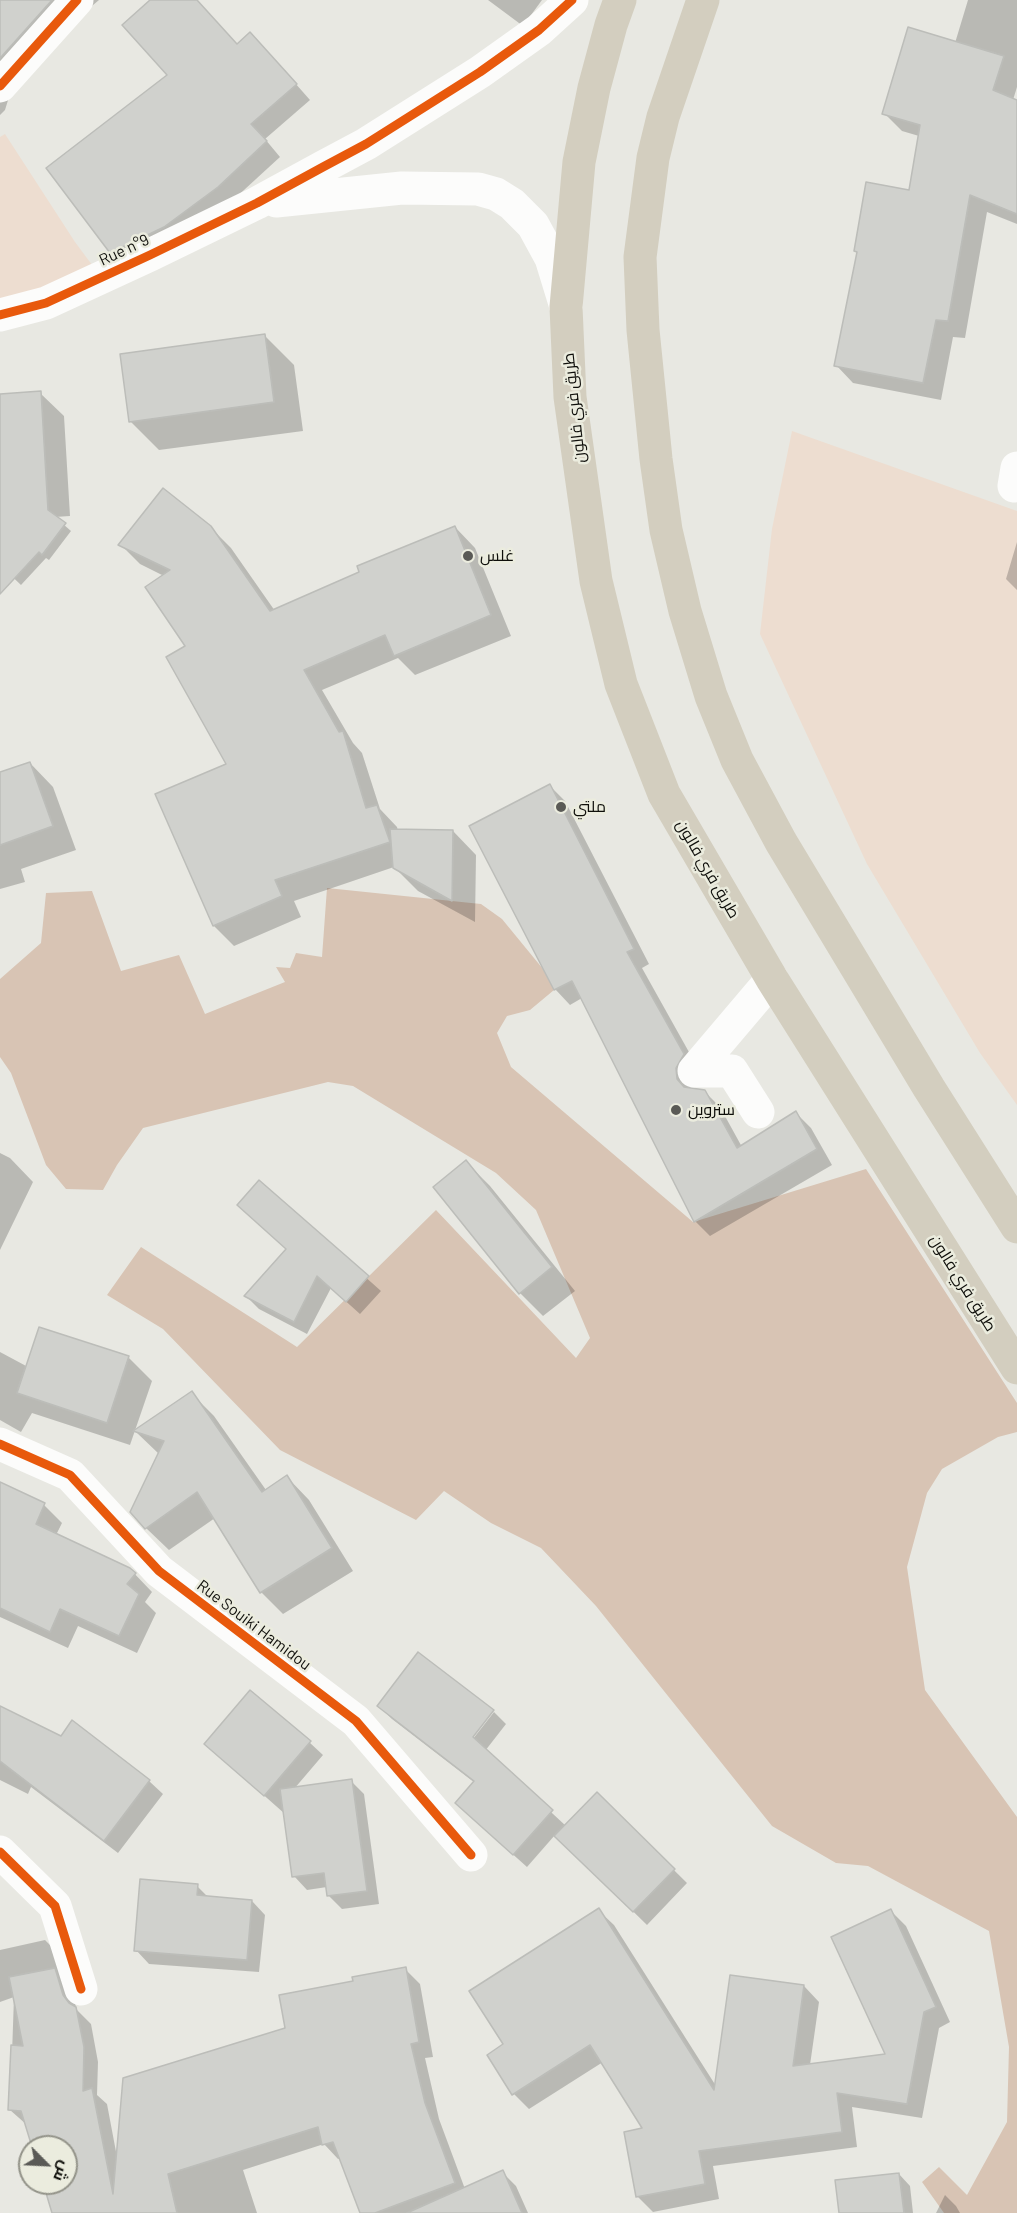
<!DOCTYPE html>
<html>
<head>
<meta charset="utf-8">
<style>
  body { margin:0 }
  #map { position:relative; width:1017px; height:2213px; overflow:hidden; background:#e8e8e2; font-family:Barlow,Cairo,sans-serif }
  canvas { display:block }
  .north { position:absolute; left:18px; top:2135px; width:60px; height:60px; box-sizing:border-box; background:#ebecde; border:2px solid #939389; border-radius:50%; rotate:114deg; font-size:16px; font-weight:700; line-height:24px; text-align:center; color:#0e0e0a }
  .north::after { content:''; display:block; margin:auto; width:21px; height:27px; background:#5a5a56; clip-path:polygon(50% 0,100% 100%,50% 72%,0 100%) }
</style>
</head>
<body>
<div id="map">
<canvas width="1017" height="2213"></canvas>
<div class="north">ش</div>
</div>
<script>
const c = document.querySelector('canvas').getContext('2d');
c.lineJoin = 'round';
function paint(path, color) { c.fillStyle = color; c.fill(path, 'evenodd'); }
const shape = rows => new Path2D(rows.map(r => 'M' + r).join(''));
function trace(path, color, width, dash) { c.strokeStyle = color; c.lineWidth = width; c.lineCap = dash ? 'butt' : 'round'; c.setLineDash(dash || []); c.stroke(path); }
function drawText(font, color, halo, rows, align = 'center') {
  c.font = font + ' Barlow,Cairo,sans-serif'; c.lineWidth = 5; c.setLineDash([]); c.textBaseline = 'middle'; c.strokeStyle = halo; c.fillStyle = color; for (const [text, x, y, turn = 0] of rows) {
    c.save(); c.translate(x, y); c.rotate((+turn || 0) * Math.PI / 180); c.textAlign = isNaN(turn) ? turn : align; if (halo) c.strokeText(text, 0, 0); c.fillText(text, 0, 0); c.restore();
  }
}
paint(shape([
  [5,134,75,242,101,277,0,299,0,137],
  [792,431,1017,511,1017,1105,980,1053,867,864,760,634,772,529]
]), '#edddd0');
paint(shape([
  [327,888,481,904,502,919,543,969,554,990,530,1010,507,1016,497,1033,511,1067,693,1222,866,1169,1017,1403,1017,1432,998,1437,942,1469,927,1493,907,1567,925,1690,1017,1817,1017,2213,944,2213,922,2182,939,2167,967,2195,1007,2122,1009,2047,989,1931,868,1866,836,1863,772,1826,596,1606,541,1548,491,1523,444,1491,416,1520,280,1450,163,1329,107,1295,141,1247,297,1347,436,1210,576,1358,590,1338,536,1210,496,1173,353,1086,328,1082,143,1128,117,1165,103,1190,66,1189,46,1165,11,1073,0,1057,0,979,41,943,46,893,92,891,121,971,179,955,205,1014,285,982,276,967,290,968,296,953,322,957]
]), '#d8c4b4');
paint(shape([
  [0,0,99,0,86,11,9,97,5,110,0,115],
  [152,0,196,0,237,45,265,49,310,100,265,139,280,157,232,201,126,267,111,252,170,75],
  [488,0,542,0,523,26],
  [968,0,1017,0,1017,87,1013,100,1017,102,1017,224,987,212,965,338,953,337,941,400,853,383,836,365,858,254,855,251,910,191,919,136,902,131,884,113,955,43],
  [265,336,294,365,303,431,159,450,130,421],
  [40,393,64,416,70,516,55,517,71,531,49,560,46,558,21,585,0,565,0,395],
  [210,527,231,548,275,611,361,573,455,527,475,548,511,636,415,675,398,658,322,690,353,743,362,753,380,809,397,827,398,831,453,831,476,855,475,922,418,891,394,867,294,901,301,917,234,946,214,926,228,764,164,576,140,564,120,544],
  [1017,542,1017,590,1006,579],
  [30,763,53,787,76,850,21,869,25,882,0,889,0,774],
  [550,786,565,801,649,964,642,968,699,1070,690,1084,691,1089,704,1091,720,1107,742,1147,796,1113,811,1128,832,1165,710,1236,695,1221,582,998,570,1005,555,989],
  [0,1153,10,1158,33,1182,0,1250],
  [466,1162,490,1186,575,1291,543,1316,520,1293],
  [259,1182,381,1291,360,1314,331,1288,307,1334,259,1309,246,1296,288,1250],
  [0,1352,28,1367,128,1357,152,1381,130,1445,32,1413,21,1432,0,1420],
  [191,1393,214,1416,266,1490,287,1477,309,1500,353,1571,283,1614,261,1592,215,1518,169,1550,146,1528,159,1454,136,1432],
  [0,1484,44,1505,62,1523,56,1535,130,1569,152,1592,145,1602,156,1613,137,1653,78,1626,68,1648,0,1617],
  [379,1706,469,1744,494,1712,506,1724,485,1751,566,1826,597,1794,687,1883,647,1925,555,1835,527,1867,470,1816,475,1783,392,1719],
  [0,1707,61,1737,73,1723,149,1781,163,1794,118,1853,31,1787,28,1794,0,1780],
  [309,1742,323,1755,294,1789,351,1781,364,1794,379,1904,342,1909,328,1895,327,1887,307,1890,294,1876,285,1814,206,1744],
  [197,1886,209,1898,252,1901,265,1915,259,1972,149,1964,136,1950],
  [598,1910,614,1925,716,2086,804,1986,819,2002,810,2065,887,2055,891,1911,906,1926,950,2022,939,2028,922,2118,852,2107,857,2147,713,2166,719,2199,653,2212,637,2196,645,2129,603,2062,529,2109,514,2094,505,2045],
  [45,1940,60,1955,77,2010,91,2024,98,2062,97,2095,107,2104,117,2157,286,2029,355,1983,405,1969,420,1984,433,2057,425,2058,439,2119,465,2189,502,2172,516,2186,528,2213,362,2213,341,2158,338,2159,324,2144,243,2170,257,2213,55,2213,44,2183,66,2183,66,2147,33,2147,27,2125,10,2110,14,1997,0,2002,0,1950],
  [899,2174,910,2186,913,2213,841,2213],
  [945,2195,956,2206,960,2213,936,2213]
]), '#0003');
const building = shape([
  [0,0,52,0,0,58,0,0],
  [150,0,197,0,237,44,250,32,297,84,251,124,267,141,218,187,164,227,110,253,46,168,167,75,122,25,150,0],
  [908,27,1004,56,993,90,1017,100,1017,214,970,195,948,321,936,320,923,383,834,366,857,252,854,251,866,182,909,190,920,125,882,114,908,27],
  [265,334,274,402,129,422,120,354,265,334],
  [41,391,48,510,66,523,42,555,39,552,0,594,0,394,41,391],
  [163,488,211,526,270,611,359,572,357,566,455,526,491,615,394,656,385,635,304,670,339,732,343,731,366,808,377,805,390,842,275,880,282,896,213,926,155,794,226,764,166,657,185,646,145,587,170,570,118,545,163,488],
  [30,762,53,826,0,845,0,772,30,762],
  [550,784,634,949,627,952,684,1054,676,1068,677,1079,684,1087,705,1090,737,1148,796,1111,817,1149,694,1222,572,981,554,990,469,826,550,784],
  [390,829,453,830,452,901,393,868,390,829],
  [466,1160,552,1267,519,1294,433,1187,466,1160],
  [259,1180,369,1276,346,1302,317,1276,294,1322,244,1296,286,1249,237,1205,259,1180],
  [39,1327,129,1356,107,1423,17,1393,39,1327],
  [192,1391,262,1492,287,1475,332,1548,260,1593,197,1492,145,1529,130,1512,164,1441,133,1431,192,1391],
  [0,1482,45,1503,36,1524,130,1568,136,1573,127,1584,139,1594,119,1636,60,1609,50,1632,0,1608,0,1482],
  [418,1652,494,1710,473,1737,553,1810,513,1855,455,1803,474,1781,377,1706,418,1652],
  [250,1690,311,1741,264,1796,204,1744,250,1690],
  [0,1706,61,1736,72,1720,150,1780,104,1841,0,1761,0,1706],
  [352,1779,367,1891,327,1896,324,1873,292,1877,280,1789,352,1779],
  [597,1792,675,1869,633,1912,554,1836,597,1792],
  [140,1879,198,1884,197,1895,252,1900,247,1960,134,1951,140,1879],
  [599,1908,714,2090,730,1975,804,1985,793,2066,885,2054,831,1937,891,1909,936,2007,924,2012,907,2104,837,2093,842,2132,699,2151,705,2184,636,2197,624,2132,642,2128,590,2045,512,2095,487,2055,503,2044,469,1991,599,1908],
  [406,1967,419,2042,411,2044,425,2103,455,2183,375,2213,360,2213,333,2142,322,2145,318,2127,168,2174,177,2213,52,2213,43,2183,66,2183,66,2147,32,2147,21,2111,8,2110,11,2045,23,2046,9,1977,55,1968,63,1995,69,2003,76,2007,84,2047,83,2091,92,2088,113,2194,123,2078,285,2028,279,1995,353,1981,352,1977,406,1967],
  [503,2170,522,2213,407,2213,503,2170],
  [899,2173,904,2213,839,2213,835,2180,899,2173]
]);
paint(building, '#d0d1cd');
trace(building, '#bcbdb9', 1.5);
trace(shape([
  [0,86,77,0],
  [276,201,402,188,478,189,496,194,512,204,533,225,551,258,566,307],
  [0,315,46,303,150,255,257,203,323,167,366,144,480,72,539,30,572,0],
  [1014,486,1017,468],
  [758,1112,732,1071,694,1071,772,979],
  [0,1444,70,1475,159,1571,356,1721,471,1855],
  [0,1852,55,1906,81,1989]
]), '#fcfcfb', 33);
trace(shape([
  [620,0,611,25,594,88,579,162,566,307,570,397,596,581,621,684,664,794,772,979,1017,1368],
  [703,0,663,117,653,158,640,257,643,330,656,459,666,530,685,611,711,696,737,760,781,842,929,1088,1017,1227]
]), '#d3cebf', 33);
trace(shape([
  [0,86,77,0],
  [0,315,46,303,150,255,257,203,323,167,366,144,480,72,539,30,572,0],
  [0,1444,70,1475,159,1571,356,1721,471,1855],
  [0,1852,55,1906,81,1989]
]), '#e8590c', 9);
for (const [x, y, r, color] of [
  [468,556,6,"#5a5a56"],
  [561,807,6,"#5a5a56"],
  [676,1110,6,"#5a5a56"]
]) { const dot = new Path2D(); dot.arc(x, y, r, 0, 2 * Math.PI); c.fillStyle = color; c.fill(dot); trace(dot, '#ebecde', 2); }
drawText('16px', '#0e0e0a', '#ebecde', [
  ["Rue n°9",124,250,-25],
  ["طريق فري فالون",574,408,-96],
  ["طريق فري فالون",708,869,60],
  ["طريق فري فالون",963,1283,58],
  ["Rue Souiki Hamidou",254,1625,37]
]);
drawText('16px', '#0e0e0a', '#ebecde', [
  ["غلس",480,556],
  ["ملتي",573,807],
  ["ستروين",688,1110]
], 'left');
</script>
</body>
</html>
